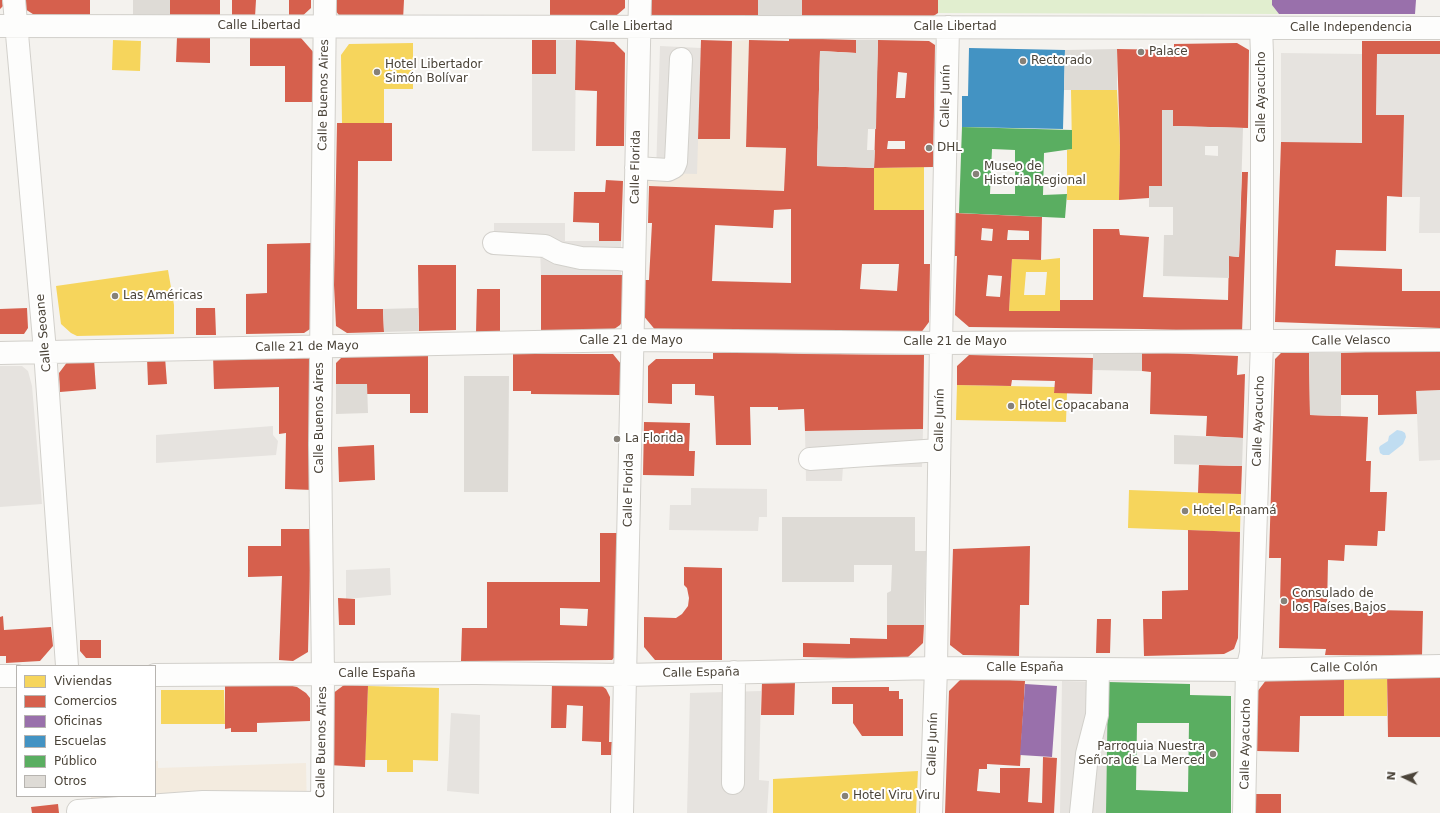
<!DOCTYPE html>
<html>
<head>
<meta charset="utf-8">
<style>
  body { margin:0 }
  #map { position:relative; width:1440px; height:813px; overflow:hidden; background:#f4f2ee; font-family:"DejaVu Sans",sans-serif }
  canvas { display:block }
  .legend { position:absolute; left:16px; top:665px; width:140px; height:132px; box-sizing:border-box; background:#fff; border:1px solid #b7b4b0; margin:0; padding:5px 7px; list-style:none; font-size:12px; color:#4b4439 }
  .legend li { display:flex; align-items:center; gap:8px; height:20px }
  .legend b { width:20px; border:1px solid #b7b4b0 }
  .north { position:absolute; left:1384px; top:757px; width:40px; height:40px; -webkit-text-stroke:3px #fff; paint-order:stroke; rotate:275deg; font-size:11px; font-weight:700; line-height:16px; text-align:center; color:#4b4439 }
  .north::after { content:''; display:block; margin:auto; width:14px; height:18px; background:#4b4439; clip-path:polygon(50% 0,100% 100%,50% 72%,0 100%) }
</style>
</head>
<body>
<div id="map">
<canvas width="1440" height="813"></canvas>
<ul class="legend">
<li><b style="height:11px;background:#f6d55c"></b>Viviendas</li>
<li><b style="height:11px;background:#d6604d"></b>Comercios</li>
<li><b style="height:11px;background:#9970ab"></b>Oficinas</li>
<li><b style="height:11px;background:#4393c3"></b>Escuelas</li>
<li><b style="height:11px;background:#5aae61"></b>Público</li>
<li><b style="height:11px;background:#dedbd6"></b>Otros</li>
</ul>
<div class="north">N</div>
</div>
<script>
const c = document.querySelector('canvas').getContext('2d');
c.lineJoin = 'round';
function paint(path, color) { c.fillStyle = color; c.fill(path, 'evenodd'); }
const shape = rows => new Path2D(rows.map(r => 'M' + r).join(''));
function trace(path, color, width, dash) { c.strokeStyle = color; c.lineWidth = width; c.lineCap = dash ? 'butt' : 'round'; c.setLineDash(dash || []); c.stroke(path); }
function drawText(font, color, halo, rows, align = 'center') {
  c.font = font + ' "DejaVu Sans",sans-serif'; c.lineWidth = 4; c.setLineDash([]); c.textBaseline = 'middle'; c.strokeStyle = halo; c.fillStyle = color; for (const [text, x, y, turn = 0] of rows) {
    c.save(); c.translate(x, y); c.rotate((+turn || 0) * Math.PI / 180); c.textAlign = isNaN(turn) ? turn : align; if (halo) c.strokeText(text, 0, 0); c.fillText(text, 0, 0); c.restore();
  }
}
paint(shape([
  [749,40,746,147,786,148,784,191,645,186,645,172,698,139,730,139,732,41],
  [155,761,158,761,158,768,306,763,307,813,91,813,91,796,155,796]
]), '#f3ebdf');
paint(shape([
  [938,0,1272,0,1272,5,1279,14,938,13]
]), '#e1eecf');
paint(shape([
  [556,40,576,40,575,151,532,151,532,74,556,74],
  [660,46,701,48,697,174,656,173],
  [1281,53,1362,54,1362,143,1281,142],
  [1377,54,1440,54,1440,233,1419,233,1420,197,1402,197,1404,115,1376,115],
  [494,223,565,223,565,241,621,241,621,275,541,275,540,247,494,247],
  [0,366,22,366,28,371,32,386,42,504,0,507],
  [1440,390,1440,460,1419,461,1416,391],
  [273,426,273,435,278,441,276,455,156,463,156,435],
  [923,429,922,467,843,467,842,481,806,481,805,431],
  [691,488,767,489,767,517,759,517,758,531,669,530,670,505,691,505],
  [390,568,391,595,346,599,346,570],
  [1062,681,1108,682,1106,813,1060,813],
  [761,691,759,780,769,781,767,813,687,813,690,693],
  [451,713,480,715,479,794,447,791]
]), '#e6e3df');
paint(shape([
  [1397,430,1402,431,1405,433,1406,437,1403,444,1389,455,1383,455,1380,453,1379,448,1380,446,1388,441,1389,436]
]), '#c0ddf1');
paint(shape([
  [113,40,141,41,140,71,112,70],
  [413,43,413,89,384,89,384,123,342,123,341,55,349,44],
  [1071,90,1117,90,1120,147,1119,200,1067,200,1067,150,1072,149],
  [924,167,924,210,874,210,874,168],
  [1060,258,1060,311,1009,311,1012,259,1041,260],
  [1026,272,1047,272,1045,295,1024,295],
  [168,270,174,305,174,334,77,336,71,333,61,324,56,286],
  [957,385,1055,387,1054,393,1067,393,1066,422,956,420],
  [1129,490,1241,494,1240,532,1128,528],
  [1387,673,1387,716,1344,716,1344,674],
  [368,686,439,688,438,761,413,760,413,772,387,772,387,760,365,760],
  [161,690,224,690,225,724,161,724],
  [918,771,916,813,773,813,773,779]
]), '#f6d55c');
paint(shape([
  [0,0,2,0,3,6,0,9],
  [25,0,90,0,90,15,36,16,25,9],
  [170,0,220,0,220,17,170,16],
  [232,0,256,0,255,17,232,16],
  [289,0,311,0,311,8,298,20,289,20],
  [335,0,404,0,403,20,342,19,335,10],
  [550,0,625,0,625,8,611,20,550,21],
  [647,0,758,0,758,20,655,20,647,15],
  [802,0,938,0,938,13,926,21,802,20],
  [177,37,210,38,210,63,176,62],
  [250,37,301,38,315,54,315,102,285,102,285,66,250,66],
  [789,38,856,40,856,53,820,51,817,166,874,168,878,40,929,41,935,45,933,167,874,168,874,210,924,210,924,264,930,264,929,322,920,334,657,332,642,314,643,280,649,280,652,223,648,223,649,186,784,191,786,148,746,147,749,40,789,41],
  [898,72,907,73,905,98,896,98],
  [888,141,905,141,905,149,887,149],
  [791,209,791,283,712,281,715,225,773,228,774,210],
  [862,264,899,264,897,291,860,289],
  [532,40,556,40,556,74,532,74],
  [576,40,614,42,625,53,624,146,596,146,597,91,575,90],
  [701,40,732,41,730,139,698,139],
  [1362,41,1440,41,1440,54,1377,54,1376,115,1404,115,1402,197,1387,196,1386,251,1336,250,1335,266,1402,269,1402,291,1440,291,1440,328,1275,322,1281,142,1362,143],
  [1237,43,1249,50,1248,128,1173,126,1173,110,1162,110,1162,186,1149,186,1149,198,1119,200,1120,147,1117,49,1174,50,1174,44],
  [337,123,392,123,392,161,358,161,357,309,383,309,384,332,347,333,336,326,334,285],
  [1242,172,1248,172,1242,332,1143,329,969,327,955,315,957,256,953,256,955,213,1042,217,1041,260,1012,259,1009,311,1060,311,1060,300,1093,300,1093,229,1119,229,1120,235,1149,237,1143,297,1228,300,1229,256,1239,257],
  [982,228,993,229,992,241,981,240],
  [1008,230,1029,231,1029,240,1007,240],
  [988,275,1002,276,1000,297,986,296],
  [606,180,623,181,621,241,599,241,599,223,573,222,574,192,605,192],
  [312,243,313,327,304,333,246,334,246,294,267,293,267,244],
  [418,265,456,265,456,330,419,331],
  [541,275,622,275,624,319,620,325,610,332,541,333],
  [477,289,500,289,500,333,476,333],
  [27,308,28,328,24,334,0,334,0,309],
  [196,308,215,308,216,335,196,335],
  [1414,350,1440,351,1440,390,1416,391,1417,414,1378,415,1378,395,1341,395,1341,353],
  [748,352,804,354,924,355,923,429,805,431,804,409,778,410,778,407,750,407,751,445,716,445,714,396,695,395,695,384,672,384,672,404,648,403,648,366,656,359,713,359,713,353],
  [1142,352,1238,356,1237,375,1245,374,1243,438,1206,436,1207,416,1150,414,1151,372,1142,371],
  [428,353,428,413,410,413,410,394,367,394,367,384,336,384,336,363,345,354],
  [1281,353,1309,353,1310,415,1368,417,1366,461,1371,461,1370,492,1387,492,1385,531,1378,531,1377,546,1345,545,1344,561,1328,560,1327,609,1423,611,1422,656,1325,655,1326,649,1279,648,1281,558,1269,558,1275,359],
  [513,354,613,354,621,364,620,395,531,394,531,391,513,391],
  [213,355,311,355,313,490,285,489,286,433,279,434,279,387,214,389],
  [969,355,1093,358,1092,394,1054,393,1055,381,1012,380,1011,386,957,385,957,366],
  [165,357,167,384,148,385,147,358],
  [94,359,96,389,60,392,59,373,68,361],
  [644,422,690,423,689,451,695,451,694,476,643,475],
  [374,445,375,480,339,482,338,447],
  [1199,465,1242,466,1241,494,1198,493],
  [281,529,311,529,308,652,293,661,279,660,282,576,248,577,248,546,281,546],
  [1188,530,1240,532,1238,638,1234,649,1224,654,1144,656,1143,619,1162,619,1162,591,1188,590],
  [600,533,623,533,617,654,612,660,461,661,462,628,487,628,487,582,600,582],
  [560,608,588,609,587,626,560,625],
  [1030,546,1029,605,1020,605,1019,656,963,655,950,645,953,549],
  [684,567,722,568,722,660,655,660,644,647,644,617,676,618,682,614,688,606,689,598,687,588,684,585],
  [338,598,355,599,355,625,339,625],
  [3,616,4,630,51,627,53,646,40,661,6,663,6,656,0,656,0,617],
  [1097,619,1111,619,1110,653,1096,653],
  [887,625,924,625,923,643,906,659,803,657,803,643,850,644,850,638,887,639],
  [80,640,101,640,101,658,86,658,80,651],
  [1387,673,1440,673,1440,737,1388,737],
  [1344,674,1344,716,1300,716,1299,752,1256,751,1257,692,1270,675],
  [963,677,1025,681,1020,766,987,764,987,769,979,769,977,791,1000,793,1000,768,1030,768,1028,802,1042,803,1043,757,1057,758,1054,813,945,813,949,691],
  [552,682,598,683,606,689,610,697,609,742,612,742,611,755,601,755,601,742,582,741,583,706,567,705,566,728,551,728],
  [762,682,795,682,794,715,761,715],
  [288,685,297,687,306,693,310,698,310,721,257,723,257,732,231,732,231,728,225,729,225,686],
  [344,685,368,686,365,767,328,765,332,694],
  [832,687,889,687,889,691,899,691,899,699,903,699,903,736,862,736,853,723,853,704,832,704],
  [1255,794,1281,794,1281,813,1255,813],
  [58,804,59,813,32,813,31,807]
]), '#d6604d');
paint(shape([
  [1272,0,1416,0,1415,14,1279,14,1272,5],
  [1025,684,1057,686,1052,757,1020,755]
]), '#9970ab');
paint(shape([
  [969,48,1065,50,1063,129,962,127,962,96,968,96]
]), '#4393c3');
paint(shape([
  [962,127,1072,130,1072,149,1044,153,1043,195,1067,194,1065,218,959,213],
  [992,149,1015,150,1015,194,990,194],
  [1108,682,1190,684,1190,695,1231,696,1231,813,1106,813],
  [1137,723,1189,723,1188,792,1136,790]
]), '#5aae61');
paint(shape([
  [133,0,170,0,170,16,133,16],
  [758,0,802,0,802,20,758,20],
  [856,40,878,40,876,129,868,129,867,150,875,150,874,168,817,166,820,51,856,53],
  [1117,49,1117,90,1064,90,1065,50],
  [1162,110,1173,110,1173,126,1243,128,1239,257,1229,256,1229,278,1163,276,1164,235,1173,235,1173,207,1149,207,1149,186,1162,186],
  [1205,146,1218,146,1218,156,1205,155],
  [418,308,419,331,384,332,383,309],
  [1093,350,1142,352,1142,371,1093,370],
  [1309,353,1341,353,1341,416,1310,415],
  [464,376,509,376,508,492,464,492],
  [336,384,367,384,368,413,336,414],
  [1174,435,1243,438,1242,466,1174,464],
  [782,517,915,517,915,551,926,551,924,625,887,625,887,593,891,591,892,565,854,565,854,582,782,582]
]), '#dedbd6');
const minor = shape([
  [14,0,45,351,67,666],
  [0,26,1440,28],
  [636,168,668,170,674,167,676,162,681,59],
  [494,243,545,246,558,253,581,258,619,259,634,261],
  [0,353,632,340,941,343,1440,340],
  [810,459,939,450],
  [155,675,475,673,625,675,936,668,1247,670,1440,666],
  [0,676,17,676],
  [733,783,734,672],
  [78,811,203,802,322,803],
  [322,813,323,674,320,445,325,0],
  [622,813,640,0],
  [931,813,936,668,941,343,948,27],
  [1081,813,1087,754,1097,715,1098,669],
  [1244,813,1247,670,1251,653,1262,342,1262,54,1261,28]
]);
trace(minor, '#d2d0cb', 24);
trace(minor, '#fdfdfc', 22);
for (const [x, y, r, color] of [
  [1141,52,4,"#868178"],
  [1023,61,4,"#868178"],
  [377,72,4,"#868178"],
  [929,148,4,"#868178"],
  [976,174,4,"#868178"],
  [115,296,4,"#868178"],
  [1011,406,4,"#868178"],
  [617,439,4,"#868178"],
  [1185,511,4,"#868178"],
  [1284,601,4,"#868178"],
  [1213,754,4,"#868178"],
  [845,796,4,"#868178"]
]) { const dot = new Path2D(); dot.arc(x, y, r, 0, 2 * Math.PI); c.fillStyle = color; c.fill(dot); trace(dot, '#fff', 1.5); }
drawText('12px', '#4b4439', '#fff', [
  ["Calle Libertad",259,26],
  ["Calle Libertad",631,27],
  ["Calle Libertad",955,27],
  ["Calle Independencia",1351,28],
  ["Calle Buenos Aires",324,95,-89],
  ["Calle Junín",946,96,-89],
  ["Calle Ayacucho",1262,97,-90],
  ["Calle Florida",636,167,-89],
  ["Calle Seoane",44,333,-95],
  ["Calle 21 de Mayo",631,341],
  ["Calle Velasco",1351,341,-1],
  ["Calle 21 de Mayo",955,342],
  ["Calle 21 de Mayo",307,347,-1],
  ["Calle Buenos Aires",320,418,-90],
  ["Calle Junín",940,420,-89],
  ["Calle Ayacucho",1259,421,-88],
  ["Calle Florida",629,490,-89],
  ["Calle España",1025,668],
  ["Calle Colón",1344,668,-1],
  ["Calle España",701,673,-1],
  ["Calle España",377,674],
  ["Calle Buenos Aires",322,742,-89],
  ["Calle Junín",933,744,-88],
  ["Calle Ayacucho",1246,744,-89]
]);
drawText('12px', '#4b4439', '#fff', [
  ["Palace",1149,52],
  ["Rectorado",1031,61],
  ["Hotel Libertador",385,65],
  ["Simón Bolívar",385,79],
  ["DHL",937,148],
  ["Museo de",984,167],
  ["Historia Regional",984,181],
  ["Las Américas",123,296],
  ["Hotel Copacabana",1019,406],
  ["La Florida",625,439],
  ["Hotel Panamá",1193,511],
  ["Consulado de",1292,594],
  ["los Países Bajos",1292,608],
  ["Parroquia Nuestra",1205,747,"right"],
  ["Señora de La Merced",1205,761,"right"],
  ["Hotel Viru Viru",853,796]
], 'left');
</script>
</body>
</html>
